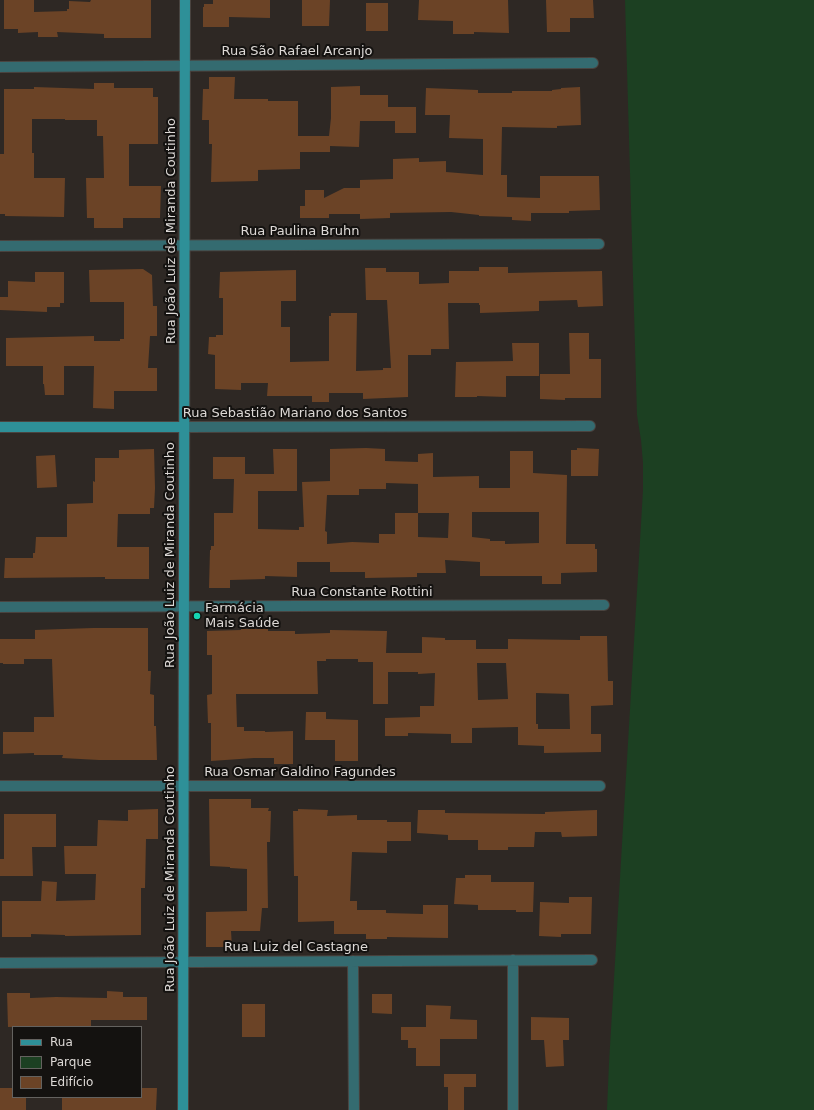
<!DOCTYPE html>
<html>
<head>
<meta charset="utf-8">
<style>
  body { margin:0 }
  #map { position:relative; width:814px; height:1110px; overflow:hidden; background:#2e2824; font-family:"DejaVu Sans",sans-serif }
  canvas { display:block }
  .legend { position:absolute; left:12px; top:1026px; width:130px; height:72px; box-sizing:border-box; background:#141210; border:1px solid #64625f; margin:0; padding:5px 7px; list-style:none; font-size:12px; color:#ddd9d6 }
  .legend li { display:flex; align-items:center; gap:8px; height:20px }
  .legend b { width:20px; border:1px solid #64625f }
</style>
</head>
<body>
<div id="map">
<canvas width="814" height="1110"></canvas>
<ul class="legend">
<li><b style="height:5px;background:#2e9098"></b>Rua</li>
<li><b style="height:11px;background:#1c4022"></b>Parque</li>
<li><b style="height:11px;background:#6b4326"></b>Edifício</li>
</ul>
</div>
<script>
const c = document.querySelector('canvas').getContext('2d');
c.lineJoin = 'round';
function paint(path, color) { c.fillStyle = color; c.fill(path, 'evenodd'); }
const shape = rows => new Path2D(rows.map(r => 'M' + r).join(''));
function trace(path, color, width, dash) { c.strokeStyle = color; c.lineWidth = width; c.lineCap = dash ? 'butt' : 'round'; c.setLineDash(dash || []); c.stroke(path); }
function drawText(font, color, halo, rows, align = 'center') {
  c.font = font + ' "DejaVu Sans",sans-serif'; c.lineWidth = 4; c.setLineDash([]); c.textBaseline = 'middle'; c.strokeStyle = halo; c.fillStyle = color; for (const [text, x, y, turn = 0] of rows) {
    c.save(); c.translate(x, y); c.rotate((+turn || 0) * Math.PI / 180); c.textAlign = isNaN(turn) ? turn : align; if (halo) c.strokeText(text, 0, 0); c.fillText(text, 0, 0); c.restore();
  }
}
paint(shape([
  [625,0,814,0,814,1110,607,1110,609,1063,643,490,643,463,641,440,637,415]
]), '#1c4022');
paint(shape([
  [4,0,34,0,34,12,67,11,67,9,69,9,69,1,90,2,91,0,151,0,151,38,104,38,104,34,57,32,58,37,38,37,38,32,18,33,18,29,4,29],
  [213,0,270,0,270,18,229,17,229,27,203,27,203,7,204,7,204,4,213,4],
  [302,0,330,0,329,26,302,26],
  [419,0,508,0,509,33,474,32,474,34,453,34,453,21,418,20],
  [546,0,593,0,594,18,570,18,570,32,547,32],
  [366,3,388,3,388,31,366,31],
  [209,77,235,77,234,99,268,99,268,101,298,101,298,136,329,136,331,118,331,87,360,86,360,95,388,95,388,107,416,107,416,133,395,133,395,121,360,121,359,147,330,146,330,152,300,152,300,169,258,170,258,181,211,182,212,144,209,144,209,120,202,120,203,89,209,89],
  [94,83,114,83,114,88,153,88,153,97,158,97,158,144,129,144,129,186,161,186,160,218,123,218,123,228,94,228,94,218,87,218,86,178,104,178,103,136,97,136,97,120,65,120,65,119,32,119,32,153,34,153,34,178,65,178,64,217,5,216,5,214,0,214,0,154,4,154,4,89,34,89,34,87,94,89],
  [580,87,581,125,557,126,557,128,502,127,501,175,507,175,507,197,540,198,540,176,599,176,600,210,569,211,569,213,531,213,531,221,512,220,512,217,479,216,479,215,451,212,390,213,390,218,360,219,360,214,329,214,329,218,300,218,300,206,305,206,305,190,324,190,324,198,344,188,360,188,360,180,393,179,393,159,419,158,419,162,446,161,446,172,483,175,483,139,449,138,450,115,425,115,426,88,478,90,478,93,512,93,512,91,552,91,552,90,561,89,561,88],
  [479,267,508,267,508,273,602,271,603,306,578,307,577,300,539,301,539,311,480,313,480,305,479,305,479,303,448,303,449,349,431,349,431,355,408,355,408,397,363,399,363,393,329,393,329,402,312,402,312,396,267,396,268,383,241,383,241,390,215,389,215,355,208,354,209,337,216,337,216,335,223,335,223,298,219,298,220,272,296,270,296,301,281,301,281,327,290,327,290,362,329,361,329,316,331,316,331,313,357,313,356,371,383,370,383,368,391,368,387,300,366,300,365,268,386,268,386,272,419,272,419,284,449,283,449,271,479,271],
  [143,269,152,275,153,306,157,306,157,336,150,336,148,368,157,368,157,391,114,391,114,409,93,408,94,366,64,366,64,395,45,395,44,384,43,384,43,366,6,366,6,338,94,336,94,341,120,341,120,339,124,339,124,302,90,302,89,270],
  [35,272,64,272,64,303,60,303,60,307,47,307,47,312,0,310,0,297,8,297,8,281,35,282],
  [569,333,589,333,589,359,601,359,601,398,565,398,565,400,540,399,540,374,570,374],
  [512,343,539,343,539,376,506,376,506,397,477,396,477,397,455,397,456,362,513,361],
  [366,448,385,449,385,461,418,462,418,454,433,453,433,477,479,476,479,488,510,488,510,451,533,451,533,473,567,475,566,544,595,544,595,549,597,549,597,572,561,573,561,584,542,584,542,576,480,576,480,562,445,560,446,573,417,573,417,577,365,578,365,572,330,572,330,562,297,562,297,577,265,576,265,579,230,580,230,588,209,588,210,550,211,550,211,546,214,546,214,513,233,513,234,479,213,479,213,457,245,457,245,474,274,474,273,449,297,449,297,491,258,491,258,529,299,530,299,527,304,527,302,482,330,481,330,449],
  [386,483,418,484,418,513,395,513,395,534,379,534,379,543,352,542,327,544,327,532,325,531,327,495,359,495,359,489,386,489],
  [472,512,539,512,539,543,505,544,505,541,490,541,490,539,472,537],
  [418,513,449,513,448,538,418,537],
  [577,448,599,449,598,476,571,476,571,450,577,450],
  [154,449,155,488,154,508,150,508,150,514,118,514,117,547,149,547,149,579,105,579,105,577,4,578,5,558,33,558,33,553,35,553,36,537,67,537,67,504,93,503,93,481,95,482,95,458,119,458,119,450],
  [55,455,57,487,37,488,36,456],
  [93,628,148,628,148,671,151,671,150,694,154,695,154,726,156,726,157,760,99,760,62,758,63,755,34,755,34,753,3,754,3,732,34,732,34,717,54,717,52,659,24,659,24,664,3,664,3,663,0,663,0,639,35,639,35,630],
  [241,629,268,629,268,631,295,631,295,634,330,633,330,630,387,631,386,653,422,653,422,637,445,638,445,640,476,640,476,649,508,649,508,639,580,640,580,636,607,636,608,681,613,681,613,705,591,706,591,734,601,734,601,752,544,753,544,746,518,745,518,727,472,728,472,743,451,743,451,734,408,733,408,736,385,736,385,718,420,717,420,706,434,706,435,673,418,674,418,672,388,672,388,704,373,704,373,662,358,662,358,659,326,659,326,661,317,661,318,694,236,694,237,727,244,727,244,731,265,731,265,732,293,731,293,764,274,764,274,758,254,758,211,761,211,723,208,723,207,695,212,694,212,655,207,655,207,631,241,630],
  [477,663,506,663,508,699,478,700],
  [536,693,569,694,570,729,538,729,538,724,536,724],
  [306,712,326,712,326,719,358,720,358,761,335,761,335,740,305,740],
  [209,799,251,799,251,808,269,808,268,811,271,811,270,842,267,842,268,908,262,908,260,931,231,931,232,947,206,947,206,912,247,911,247,869,230,868,230,867,210,866],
  [158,809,158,839,146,839,145,888,141,888,141,935,65,936,65,935,31,934,31,937,2,937,2,901,41,901,42,881,57,882,56,901,95,900,96,874,65,874,64,846,97,846,98,820,128,821,128,810],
  [298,809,328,810,327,816,357,815,357,820,387,820,387,822,411,822,411,841,387,841,387,853,352,852,350,901,357,901,357,910,386,910,386,913,423,914,423,905,448,905,448,938,387,937,387,939,366,939,366,934,334,934,334,921,298,922,298,876,294,876,293,811,298,811],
  [418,810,445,810,445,813,545,814,545,812,597,810,597,836,562,837,561,832,535,832,534,847,508,847,508,850,478,850,478,840,448,840,448,835,417,833],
  [4,814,56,814,56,847,32,847,33,876,0,876,0,859,4,859],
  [465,875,491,875,491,882,534,882,533,912,516,912,516,910,478,910,478,905,454,904,456,878,465,878],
  [569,897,592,897,591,934,561,934,561,937,539,936,540,902,569,903],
  [107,991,123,992,123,997,147,997,147,1020,91,1020,91,1026,81,1026,81,1027,69,1027,69,1026,8,1027,7,993,30,993,30,998,56,997,107,998],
  [372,994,392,994,392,1014,372,1013],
  [242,1004,265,1004,265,1037,242,1037],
  [426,1005,451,1006,450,1019,477,1020,477,1039,440,1039,440,1066,416,1066,416,1048,408,1048,408,1040,401,1040,401,1027,426,1027],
  [531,1017,569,1018,569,1040,563,1040,564,1066,546,1067,544,1040,531,1040],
  [444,1074,476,1074,476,1087,464,1087,464,1110,448,1110,448,1087,444,1087],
  [0,1088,13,1088,13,1097,26,1097,26,1110,0,1110],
  [141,1088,157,1088,156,1110,62,1110,62,1097,141,1097]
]), '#6b4326');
const street = shape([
  [0,67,593,63],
  [0,246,599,244],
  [184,427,590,426],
  [0,607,604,605],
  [0,786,600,786],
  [353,961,354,1110],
  [0,963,592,960],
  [513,1110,513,960]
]);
const secondary = shape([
  [0,427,184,427],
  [183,1110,185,0]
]);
trace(street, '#4a4440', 12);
trace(secondary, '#4a4440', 12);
trace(street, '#346b70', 10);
trace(secondary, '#2e9098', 10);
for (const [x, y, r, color] of [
  [197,616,4,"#15d5b3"]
]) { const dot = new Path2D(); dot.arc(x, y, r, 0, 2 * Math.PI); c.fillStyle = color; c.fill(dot); trace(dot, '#141210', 1.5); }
drawText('13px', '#ddd9d6', '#141210', [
  ["Rua São Rafael Arcanjo",297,52],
  ["Rua João Luiz de Miranda Coutinho",172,231,-90],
  ["Rua Paulina Bruhn",300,232],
  ["Rua Sebastião Mariano dos Santos",295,414],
  ["Rua João Luiz de Miranda Coutinho",171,555,-90],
  ["Rua Constante Rottini",362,593],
  ["Rua Osmar Galdino Fagundes",300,773],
  ["Rua João Luiz de Miranda Coutinho",171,879,-90],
  ["Rua Luiz del Castagne",296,948]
]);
drawText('13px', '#ddd9d6', '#141210', [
  ["Farmácia",205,609],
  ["Mais Saúde",205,624]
], 'left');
</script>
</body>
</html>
